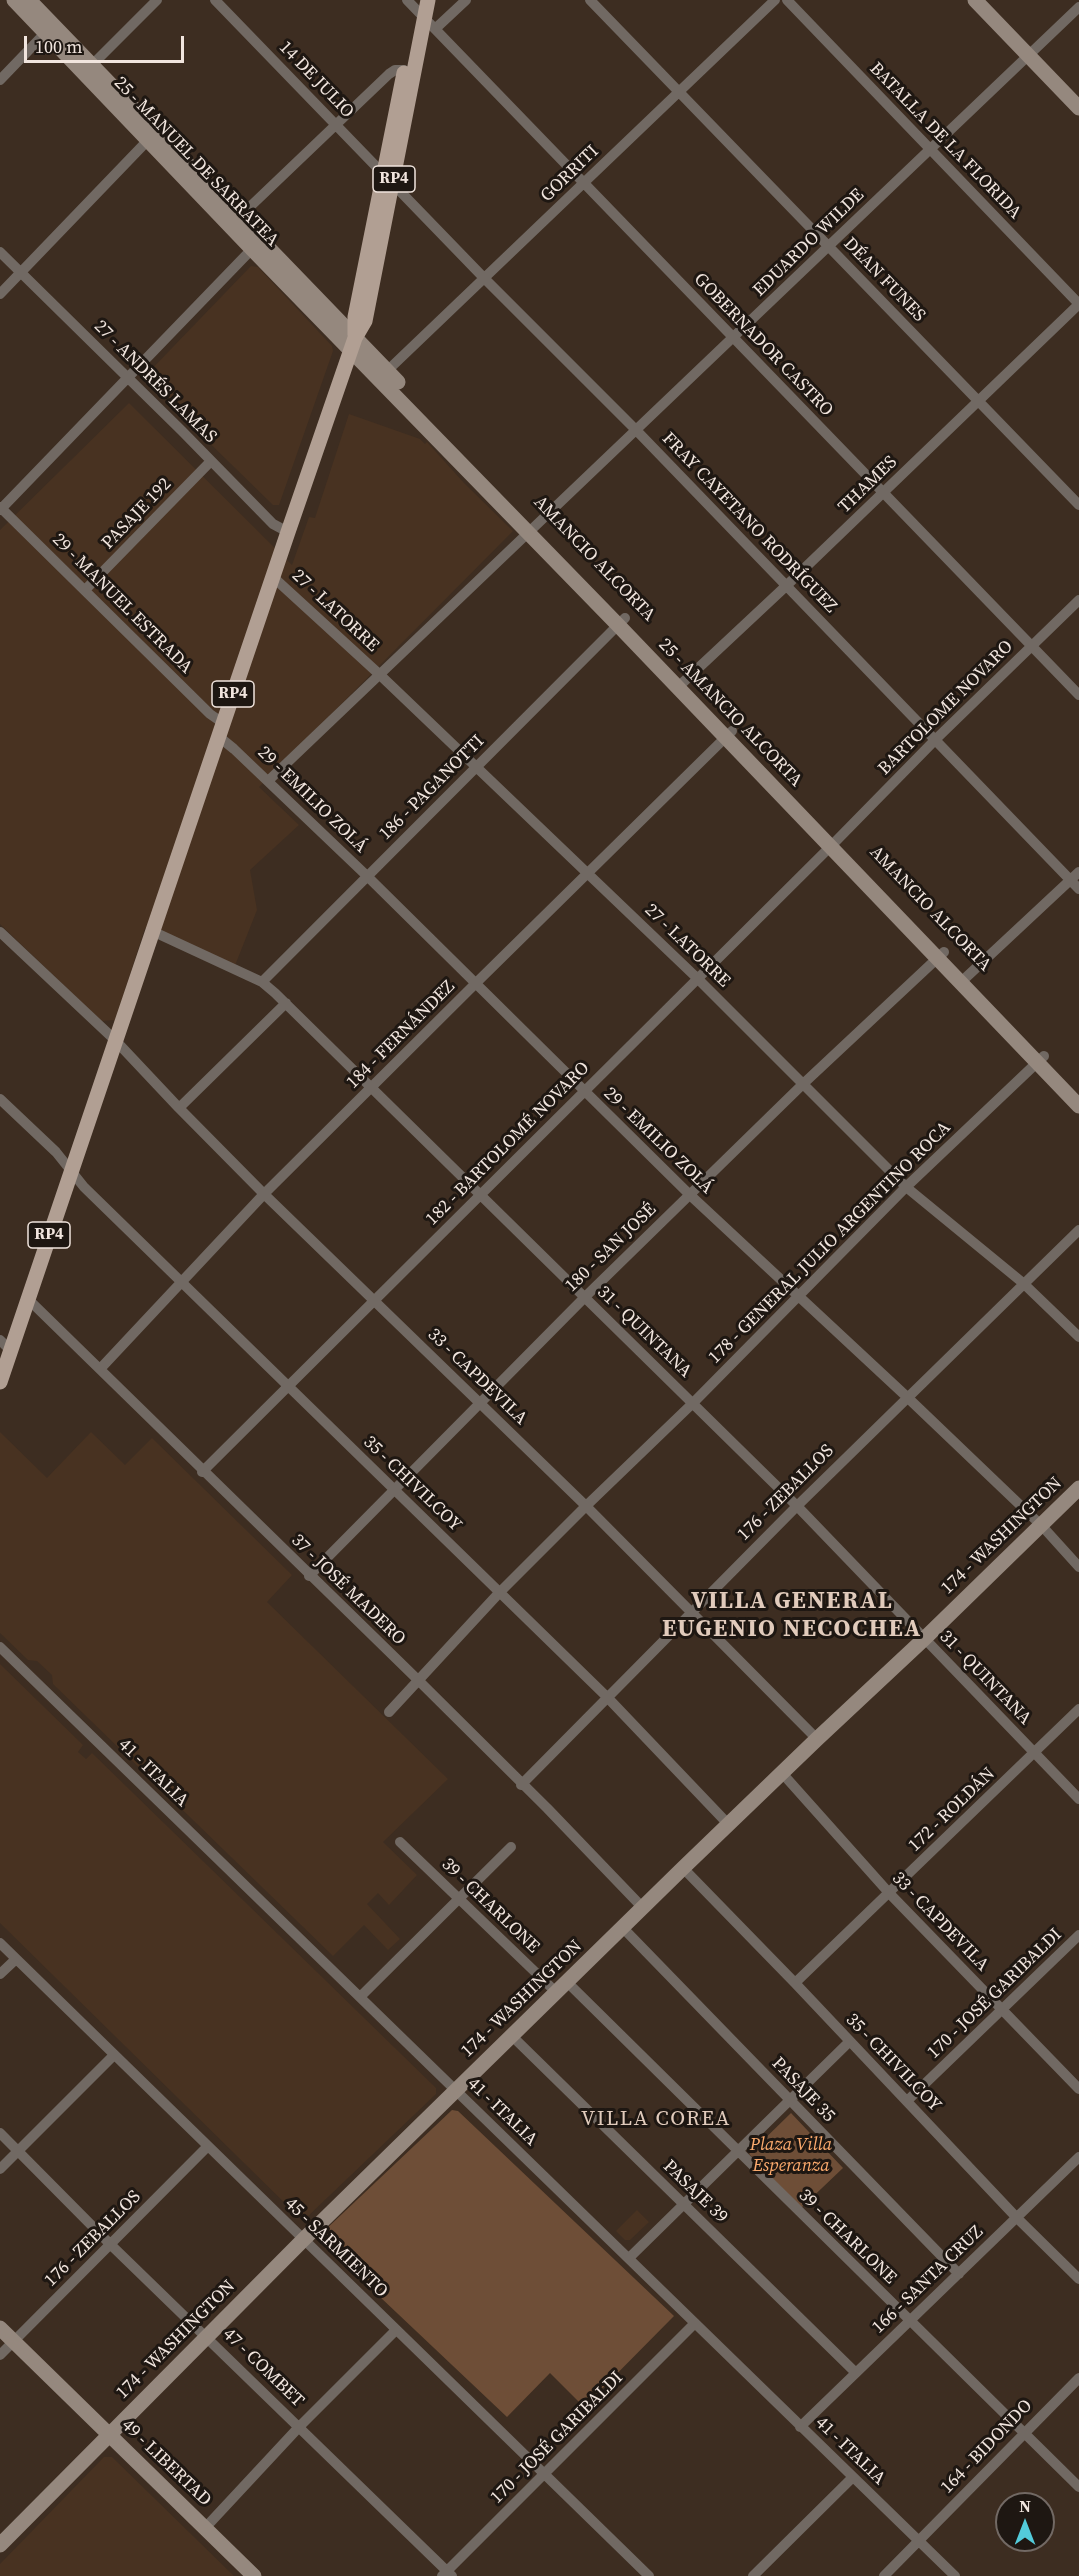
<!DOCTYPE html>
<html>
<head>
<meta charset="utf-8">
<style>
  body { margin:0 }
  #map { position:relative; width:1079px; height:2576px; overflow:hidden; background:#3d2d21; font-family:"Source Serif 4",serif }
  canvas { display:block }
  .north { position:absolute; left:995px; top:2492px; width:60px; height:60px; box-sizing:border-box; background:#1e1712; border:2px solid #726964; border-radius:50%; rotate:0deg; font-size:16px; font-weight:700; line-height:24px; text-align:center; color:#f1e5de }
  .north::after { content:''; display:block; margin:auto; width:21px; height:27px; background:#53cbda; clip-path:polygon(50% 0,100% 100%,50% 72%,0 100%) }
  .scale { position:absolute; left:24px; top:36px; width:160px; height:27px; box-sizing:border-box; border:3px solid #f1e5de; border-top:0; padding-left:8px; font-size:18px; line-height:21px; white-space:nowrap; color:#f1e5de; -webkit-text-stroke:4px #1e1712; paint-order:stroke }
</style>
</head>
<body>
<div id="map">
<canvas width="1079" height="2576"></canvas>
<div class="north">N</div>
<div class="scale">100 m</div>
</div>
<script>
const c = document.querySelector('canvas').getContext('2d');
c.lineJoin = 'round';
function paint(path, color) { c.fillStyle = color; c.fill(path, 'evenodd'); }
const shape = rows => new Path2D(rows.map(r => 'M' + r).join(''));
function trace(path, color, width, dash) { c.strokeStyle = color; c.lineWidth = width; c.lineCap = dash ? 'butt' : 'round'; c.setLineDash(dash || []); c.stroke(path); }
function drawText(font, color, halo, rows, align = 'center') {
  c.font = font + ' "Source Serif 4",serif'; c.lineWidth = 6; c.setLineDash([]); c.textBaseline = 'middle'; c.strokeStyle = halo; c.fillStyle = color; for (const [text, x, y, turn = 0] of rows) {
    c.save(); c.translate(x, y); c.rotate((+turn || 0) * Math.PI / 180); c.textAlign = isNaN(turn) ? turn : align; if (halo) c.strokeText(text, 0, 0); c.fillText(text, 0, 0); c.restore();
  }
}
paint(shape([
  [251,266,258,267,332,346,333,351,279,505,273,505,146,381,146,375],
  [129,403,292,565,309,517,315,518,349,414,420,439,425,444,427,442,464,483,513,531,259,787,299,825,250,870,257,910,234,968,145,928,115,1020,101,1021,0,924,0,530],
  [0,1432,47,1478,91,1432,125,1465,152,1438,292,1575,267,1602,448,1779,383,1842,417,1875,389,1905,378,1893,367,1904,400,1939,388,1950,364,1925,333,1956,53,1684,52,1675,37,1661,28,1660,0,1633],
  [0,1664,83,1745,78,1752,86,1759,92,1753,436,2088,436,2094,306,2218,299,2217,0,1923],
  [637,2210,649,2222,630,2240,625,2240,616,2231],
  [104,2457,112,2457,234,2576,0,2576,0,2564]
]), '#483221');
paint(shape([
  [452,2110,458,2111,674,2316,584,2407,550,2373,507,2417,324,2244,323,2232],
  [791,2113,843,2168,801,2208,749,2154]
]), '#6e4e37');
trace(shape([
  [215,0,484,278,637,431,1079,889],
  [407,0,1079,695],
  [590,0,1079,505],
  [787,0,1079,304],
  [435,29,466,0],
  [92,65,157,0],
  [0,80,50,28],
  [234,222,389,74,395,70,404,70],
  [0,252,182,431,273,524,288,532],
  [0,294,151,137],
  [387,371,775,0],
  [0,507,210,714,223,723],
  [0,510,252,249],
  [273,577,379,674,698,979,906,1187,1023,1283,1079,1337],
  [85,590,211,461],
  [677,688,786,586,1079,304],
  [218,736,234,749,367,876,690,1195,907,1397,1042,1526,1079,1567],
  [268,781,1079,7],
  [152,931,262,982,275,993,797,1506,1079,1799],
  [0,932,115,1040,179,1108,264,1194,586,1506,817,1739],
  [262,982,625,618],
  [960,983,1079,872],
  [0,1099,56,1152,84,1187,607,1697,729,1825],
  [179,1108,286,1003],
  [28,1299,417,1679,547,1808,643,1908],
  [0,1340,11,1351],
  [100,1369,264,1194,475,984,732,731],
  [202,1472,837,840,936,739,1079,600],
  [309,1576,585,1297,803,1084,944,952],
  [0,1647,955,2576],
  [389,1712,499,1593,586,1506,693,1403,906,1187,1044,1056],
  [782,1773,890,1894,1079,2089],
  [521,1785,797,1506,1079,1230],
  [400,1842,557,1993],
  [683,1868,795,1983,1017,2218,1079,2279],
  [623,1928,959,2274],
  [0,1943,649,2576],
  [0,1974,16,1959],
  [568,1983,1079,2487],
  [795,1983,1079,1709],
  [360,1997,511,1847],
  [512,2036,855,2372],
  [907,2101,1079,1935],
  [0,2133,111,2245,452,2576],
  [0,2169,114,2055],
  [629,2258,849,2042],
  [0,2355,208,2146],
  [800,2427,1079,2157],
  [205,2528,299,2427,396,2330],
  [442,2576,695,2323],
  [753,2576,853,2477],
  [884,2576,1079,2378]
]), '#716963', 10);
trace(shape([
  [14,0,252,249,618,625,1079,1106],
  [29,0,398,382],
  [975,0,1079,108],
  [0,2328,254,2576],
  [0,2545,304,2239,683,1868,817,1739,924,1639,1079,1488]
]), '#95887e', 15);
trace(shape([
  [355,335,355,317,404,73],
  [0,1382,288,532,355,338,365,321,428,0]
]), '#b19f93', 15);
for (const [x, y, w] of [
  [394,179,42],
  [233,694,42],
  [49,1235,42]
]) { const box = new Path2D(); box.roundRect(x - w / 2, y - 13, w, 26, 4.5); c.fillStyle = '#1e1712'; c.fill(box); trace(box, '#f1e5de', 1.5); }
drawText('bold 16px', '#f1e5de', null, [
  ["RP4",394,179],
  ["RP4",233,694],
  ["RP4",49,1235]
]);
drawText('18px', '#f1e5de', '#1e1712', [
  ["14 DE JULIO",316,80,46],
  ["BATALLA DE LA FLORIDA",945,141,46],
  ["25 - MANUEL DE SARRATEA",196,162,46],
  ["GORRITI",570,174,-44],
  ["EDUARDO WILDE",809,243,-44],
  ["DÉAN FUNES",884,280,46],
  ["GOBERNADOR CASTRO",763,345,46],
  ["27 - ANDRÉS LAMAS",155,382,45],
  ["THAMES",868,485,-44],
  ["PASAJE 192",137,514,-46],
  ["FRAY CAYETANO RODRÍGUEZ",749,523,46],
  ["AMANCIO ALCORTA",594,559,46],
  ["29 - MANUEL ESTRADA",122,604,45],
  ["27 - LATORRE",335,611,43],
  ["BARTOLOME NOVARO",946,708,-45],
  ["25 - AMANCIO ALCORTA",730,713,46],
  ["186 - PAGANOTTI",432,788,-45],
  ["29 - EMILIO ZOLÁ",312,800,44],
  ["AMANCIO ALCORTA",930,909,46],
  ["27 - LATORRE",687,946,44],
  ["184 - FERNÁNDEZ",401,1035,-45],
  ["29 - EMILIO ZOLÁ",658,1141,44],
  ["182 - BARTOLOMÉ NOVARO",508,1144,-45],
  ["178 - GENERAL JULIO ARGENTINO ROCA",830,1243,-45],
  ["180 - SAN JOSÉ",611,1248,-44],
  ["31 - QUINTANA",644,1332,44],
  ["33 - CAPDEVILA",477,1377,44],
  ["35 - CHIVILCOY",412,1484,44],
  ["176 - ZEBALLOS",786,1493,-45],
  ["174 - WASHINGTON",1002,1536,-44],
  ["37 - JOSÉ MADERO",348,1590,44],
  ["31 - QUINTANA",985,1678,46],
  ["41 - ITALIA",153,1773,44],
  ["172 - ROLDÁN",952,1810,-44],
  ["39 - CHARLONE",490,1906,44],
  ["33 - CAPDEVILA",940,1922,46],
  ["170 - JOSÉ GARIBALDI",995,1994,-44],
  ["174 - WASHINGTON",522,1999,-44],
  ["35 - CHIVILCOY",893,2063,46],
  ["PASAJE 35",803,2090,46],
  ["41 - ITALIA",502,2112,44],
  ["PASAJE 39",695,2192,44],
  ["39 - CHARLONE",847,2237,44],
  ["176 - ZEBALLOS",93,2239,-45],
  ["45 - SARMIENTO",336,2248,44],
  ["166 - SANTA CRUZ",928,2280,-44],
  ["174 - WASHINGTON",176,2340,-45],
  ["47 - COMBET",263,2368,44],
  ["170 - JOSÉ GARIBALDI",557,2438,-45],
  ["164 - BIDONDO",987,2447,-46],
  ["41 - ITALIA",850,2451,44],
  ["49 - LIBERTAD",166,2463,44]
]);
drawText('italic 18px', '#fbaa6d', '#1e1712', [
  ["Plaza Villa",791,2145],
  ["Esperanza",791,2166]
]);
c.letterSpacing = '1.5px';
drawText('21px', '#e1cbbc', '#1e1712', [
  ["VILLA COREA",656,2120]
]);
c.letterSpacing = '0px';
c.letterSpacing = '1.5px';
drawText('bold 24px', '#e1cbbc', '#1e1712', [
  ["VILLA GENERAL",792,1602],
  ["EUGENIO NECOCHEA",792,1630]
]);
c.letterSpacing = '0px';
</script>
</body>
</html>
